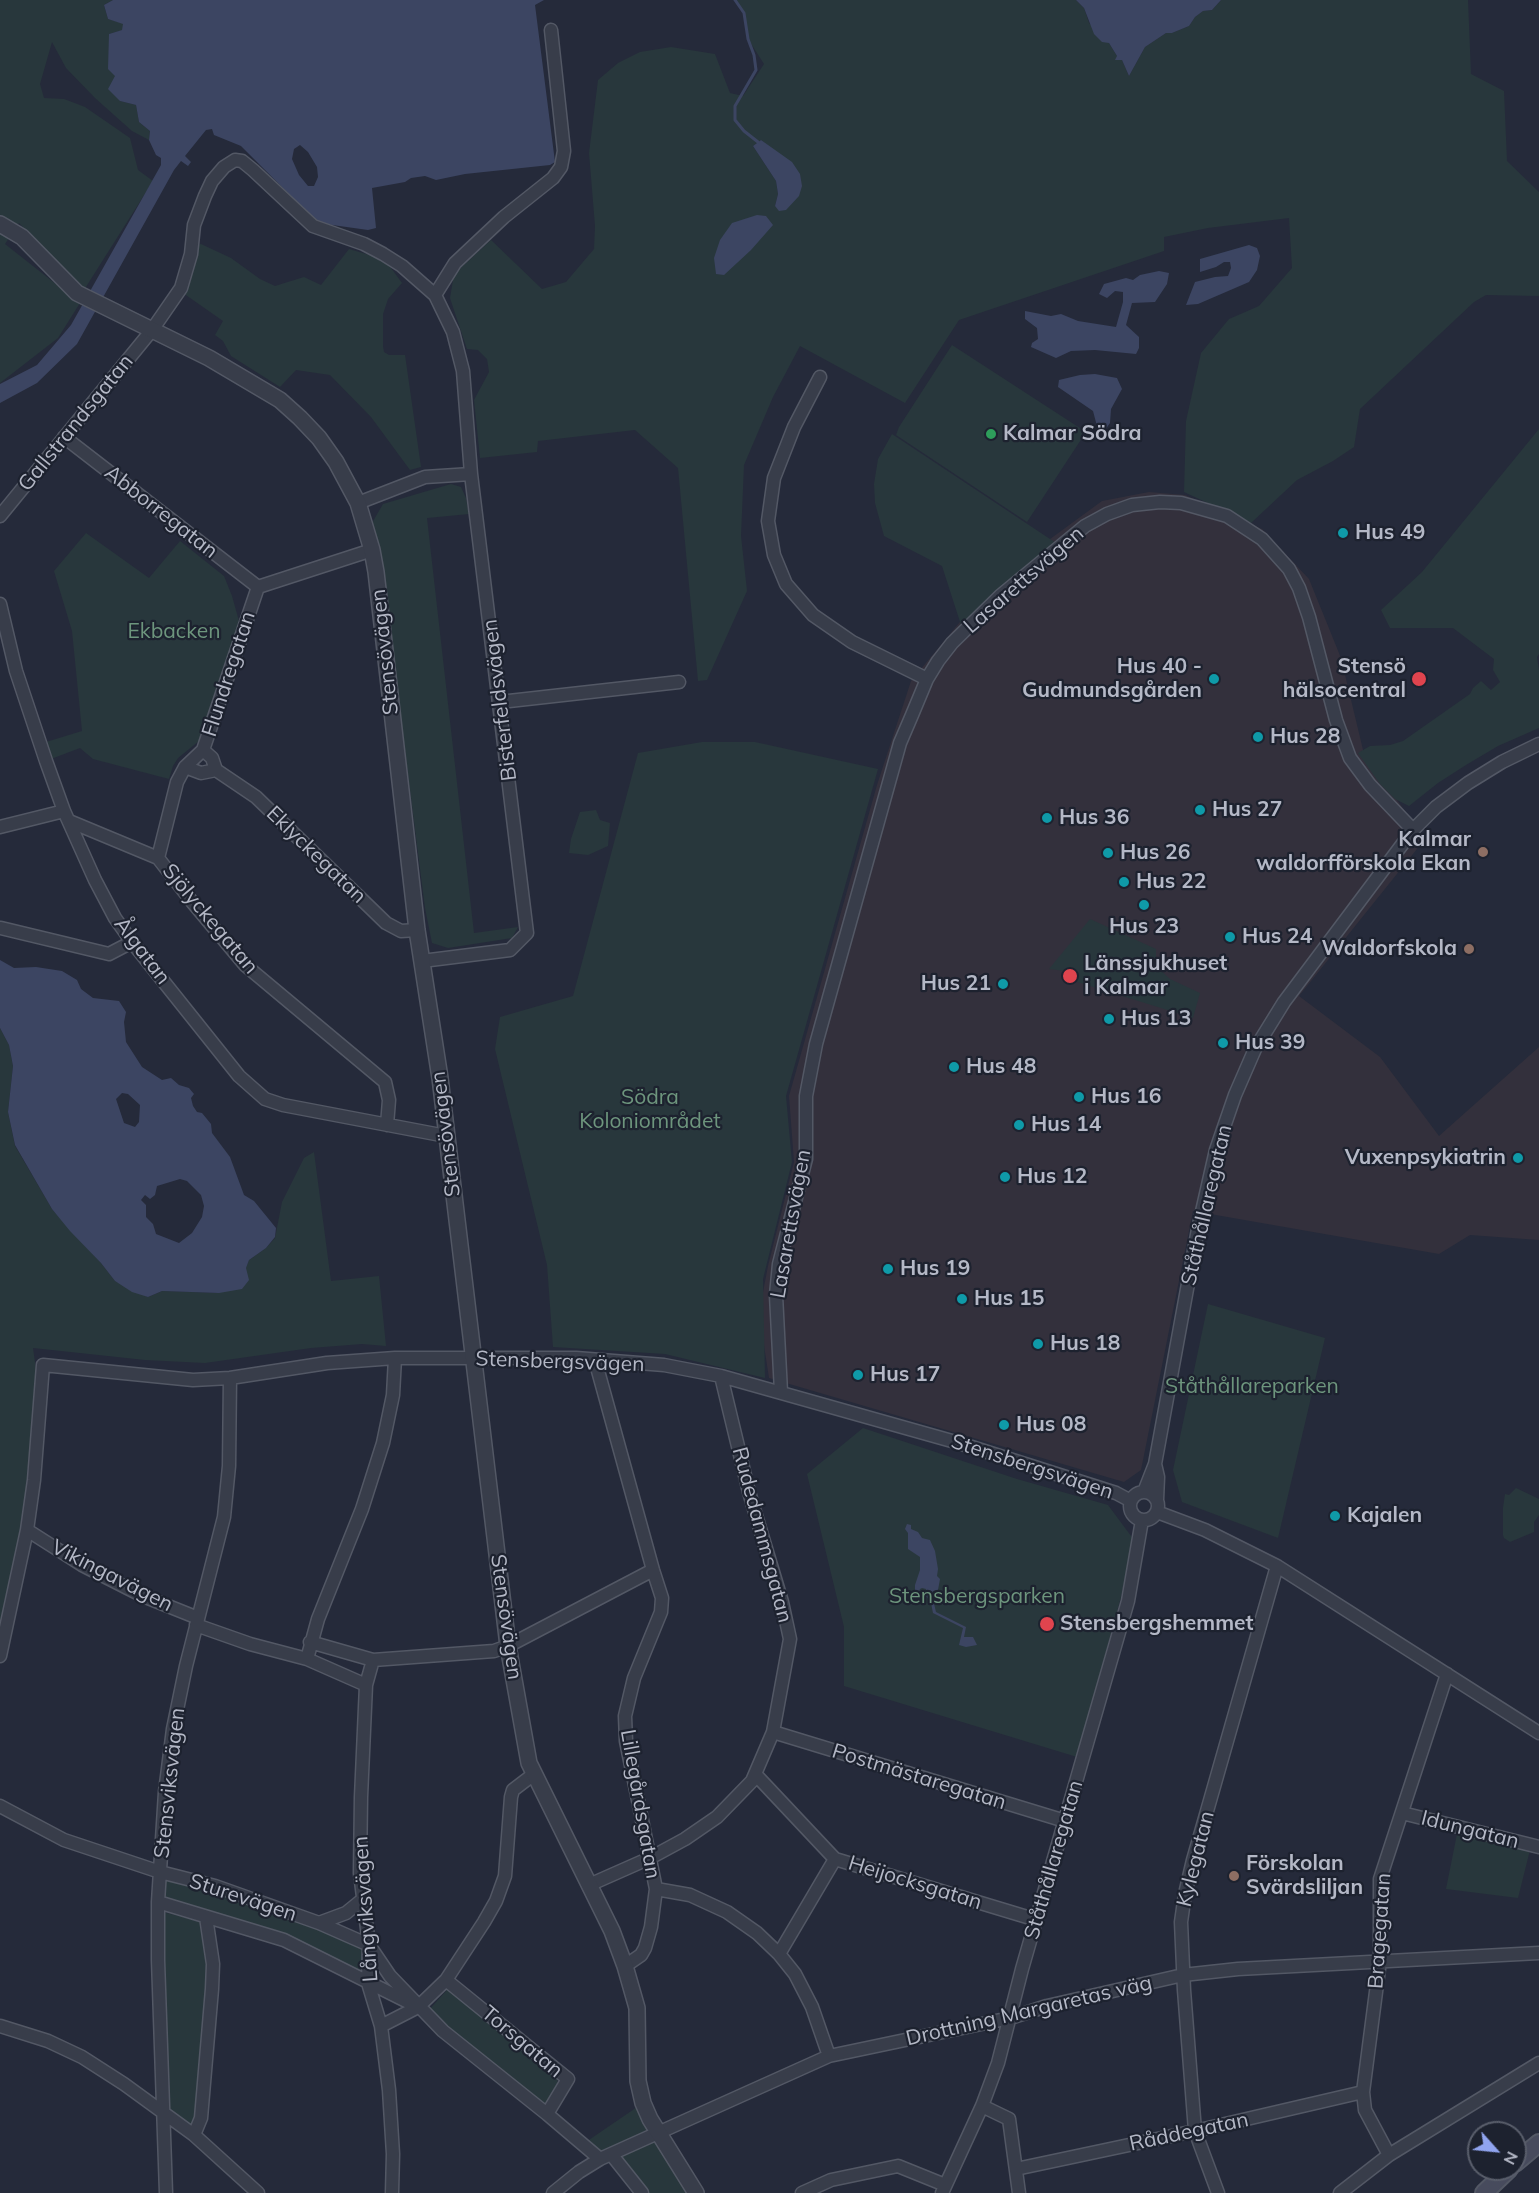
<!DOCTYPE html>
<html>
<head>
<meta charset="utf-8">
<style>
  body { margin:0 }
  #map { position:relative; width:1539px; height:2193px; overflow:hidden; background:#252a3a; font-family:Mulish,sans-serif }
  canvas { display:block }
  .north { position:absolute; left:1467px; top:2121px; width:60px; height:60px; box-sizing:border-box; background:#1d222f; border:2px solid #595e6b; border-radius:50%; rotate:117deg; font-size:16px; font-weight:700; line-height:24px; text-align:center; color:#b4b8c6 }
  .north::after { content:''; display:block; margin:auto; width:21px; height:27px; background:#90a4ef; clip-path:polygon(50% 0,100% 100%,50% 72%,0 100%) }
</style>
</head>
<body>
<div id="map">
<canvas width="1539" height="2193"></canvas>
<div class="north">N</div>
</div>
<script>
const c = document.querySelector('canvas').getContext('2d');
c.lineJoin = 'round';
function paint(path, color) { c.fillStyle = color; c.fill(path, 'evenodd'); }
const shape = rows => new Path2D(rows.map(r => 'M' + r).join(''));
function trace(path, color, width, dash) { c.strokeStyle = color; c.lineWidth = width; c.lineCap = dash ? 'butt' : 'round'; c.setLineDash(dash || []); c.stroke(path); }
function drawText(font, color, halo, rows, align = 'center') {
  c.font = font + ' Mulish,sans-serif'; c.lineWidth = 4.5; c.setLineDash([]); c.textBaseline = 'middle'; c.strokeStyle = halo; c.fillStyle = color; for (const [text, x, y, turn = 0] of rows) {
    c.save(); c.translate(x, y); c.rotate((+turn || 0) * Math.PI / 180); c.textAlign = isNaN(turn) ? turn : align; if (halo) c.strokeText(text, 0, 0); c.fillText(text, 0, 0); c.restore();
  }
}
paint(shape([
  [1149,492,1185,495,1262,529,1309,579,1341,658,1364,754,1425,839,1299,996,1380,1057,1439,1136,1539,1047,1539,1240,1470,1235,1439,1254,1193,1211,1141,1470,1124,1482,769,1378,759,1313,768,1266,794,1162,789,1096,877,785,911,681,979,599,1046,542,1102,501]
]), '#33303c');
paint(shape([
  [0,0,113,0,104,5,108,19,123,23,123,30,109,34,120,101,136,105,139,122,150,131,149,140,132,131,95,98,66,68,52,42,40,84,44,98,64,99,85,107,130,138,138,170,153,181,84,290,19,223,5,244,80,303,58,338,0,383],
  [735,0,1076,0,1084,8,1089,23,1109,43,1117,56,1122,60,1129,76,1145,47,1166,33,1172,33,1189,26,1195,17,1203,11,1212,10,1221,0,1468,0,1471,74,1504,91,1507,161,1539,192,1539,296,1486,295,1474,302,1360,409,1354,447,1333,461,1297,480,1251,523,1184,492,1186,421,1201,353,1229,319,1259,306,1292,268,1289,218,1208,228,1164,237,1164,251,959,320,905,403,800,346,773,397,744,465,741,536,747,591,707,680,698,681,678,468,635,430,538,441,537,452,480,458,474,400,489,372,487,359,478,350,467,349,450,298,454,274,491,240,542,289,566,282,594,249,595,226,589,153,598,80,618,63,640,52,671,47,715,54,730,93,743,96,764,64,748,39,744,13],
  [761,140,774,151,786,210,775,206,778,194,776,181,753,146],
  [201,244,231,258,260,279,275,286,304,277,321,285,349,249,380,258,391,268,402,283,388,299,383,314,383,346,384,352,389,355,405,355,421,467,410,470,371,417,330,375,296,370,280,387,231,356,223,341,215,335,223,321,183,293,194,246],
  [952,345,1086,432,1027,522,896,435,899,427],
  [1539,429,1539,654,1537,657,1539,670,1539,728,1498,746,1466,765,1438,783,1409,806,1395,799,1380,784,1358,753,1370,746,1390,745,1403,741,1470,694,1473,688,1481,681,1491,690,1500,682,1493,670,1494,659,1453,628,1390,628,1381,610,1422,572],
  [892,434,1056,543,961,625,942,566,884,536,875,503,874,484,878,459],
  [451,484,461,487,466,498,469,514,427,518,474,933,518,927,512,938,448,948,432,943,425,908,379,546,372,523,383,504],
  [86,533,149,578,180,541,224,576,232,596,239,621,204,737,178,758,173,766,169,779,93,759,80,748,51,759,46,742,82,731,72,631,54,571],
  [702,742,755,742,878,769,786,1096,792,1162,763,1279,765,1378,665,1354,553,1347,547,1265,495,1049,500,1017,573,996,638,753],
  [596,810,600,820,610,823,608,846,588,855,569,853,571,839,580,812],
  [1090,919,1156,949,1156,966,1170,979,1200,993,1193,1018,1071,980,1065,971,1049,969],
  [0,1028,9,1045,13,1066,8,1112,15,1146,52,1209,101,1263,115,1281,148,1297,162,1291,219,1293,246,1267,249,1260,266,1248,275,1238,282,1202,304,1158,314,1152,331,1281,379,1276,386,1346,362,1344,311,1348,205,1363,145,1360,33,1348,38,1384,36,1386,24,1509,16,1579,0,1641],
  [1208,1304,1325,1338,1278,1538,1182,1502,1173,1470],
  [863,1428,1017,1479,1108,1505,1134,1540,1120,1601,1077,1757,844,1686,844,1627,807,1474],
  [1516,1488,1539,1499,1539,1515,1534,1522,1534,1532,1510,1542,1504,1538,1503,1535,1503,1508,1505,1494,1509,1495],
  [1457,1834,1530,1850,1518,1898,1446,1889],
  [169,1878,294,1918,356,1945,362,1950,363,1972,284,1935,161,1897,164,1879],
  [163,1912,201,1922,206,1965,206,2021,199,2112,193,2126,168,2108],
  [448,1989,557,2076,558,2086,546,2106,427,2012],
  [643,2103,696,2193,642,2193,611,2155,600,2159,583,2144]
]), '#28373c');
paint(shape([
  [113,0,544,0,535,5,555,162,550,165,465,174,436,180,425,176,411,178,405,182,372,188,376,228,368,230,318,223,241,146,214,135,212,129,206,130,185,156,191,162,188,166,181,161,174,170,77,344,37,383,0,403,0,384,37,365,71,325,161,165,161,158,156,155,149,140,150,131,139,122,136,105,120,101,108,89,115,76,108,69,109,34,122,30,123,24,108,19,104,5],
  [300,145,308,152,317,167,318,177,314,186,308,186,299,175,292,159,294,149],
  [1076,0,1221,0,1212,10,1203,11,1195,17,1189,26,1172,33,1166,33,1145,47,1129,76,1122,60,1115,60,1117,56,1109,43,1102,42,1094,34,1084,8],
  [761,140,792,162,800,174,802,186,799,196,786,210,779,211,775,206,778,194,776,181,753,146],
  [757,215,766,216,773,225,751,250,724,275,716,274,714,258,720,240,732,223],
  [1249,245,1257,248,1260,256,1257,270,1249,282,1198,304,1186,305,1195,282,1215,277,1228,276,1231,268,1230,262,1224,262,1216,267,1200,272,1200,259],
  [1159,271,1169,273,1167,284,1155,302,1132,303,1126,325,1139,337,1139,348,1136,354,1095,350,1071,351,1056,358,1031,347,1032,343,1038,339,1037,328,1025,319,1025,311,1051,316,1061,314,1078,321,1116,327,1123,302,1123,292,1115,291,1107,298,1099,294,1104,284,1126,278,1133,280,1140,275],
  [1095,374,1117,378,1122,389,1111,409,1110,423,1103,433,1098,430,1093,411,1058,387,1059,380,1080,375],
  [0,960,14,968,36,967,62,971,77,980,81,989,93,998,119,1001,126,1012,124,1022,126,1042,142,1067,162,1080,171,1078,179,1085,189,1088,194,1094,191,1098,193,1106,197,1112,202,1113,211,1124,212,1133,230,1157,244,1195,254,1201,276,1228,275,1237,266,1248,249,1260,246,1268,249,1280,242,1289,219,1293,162,1291,148,1297,132,1292,115,1281,101,1263,70,1231,52,1209,15,1145,8,1112,13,1066,9,1045,0,1028],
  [122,1093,128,1094,140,1105,139,1122,135,1127,124,1123,116,1099],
  [180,1179,187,1181,201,1195,204,1206,202,1217,192,1233,179,1243,156,1234,153,1224,146,1217,146,1205,141,1200,145,1195,150,1199,155,1195,157,1186],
  [907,1524,911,1525,911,1529,918,1532,922,1538,930,1540,935,1551,938,1569,937,1576,940,1579,938,1590,933,1591,932,1595,936,1612,966,1627,964,1637,973,1637,977,1645,966,1647,959,1645,963,1628,933,1613,931,1603,926,1596,926,1589,922,1588,920,1589,917,1596,915,1593,915,1585,920,1570,920,1557,908,1549,908,1533,905,1529]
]), '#3c4562');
trace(shape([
  [735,0,744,13,748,39,754,55,756,70,735,106,735,120,744,131,758,142]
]), '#3c4562', 3);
const minor = shape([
  [435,295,455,263,504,217,553,178,561,167,564,151,551,30],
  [820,377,794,427,774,478,768,521,774,555,786,584,813,615,852,642,927,679],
  [64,437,258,587],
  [358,503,425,477,471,474,527,933,510,950,422,961],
  [0,516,152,330,181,288,191,254,194,225,205,196,212,181,224,167,235,160,242,161,253,170,313,226,364,244,383,254,402,266,435,295,453,332,463,371,471,474],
  [258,587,372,550],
  [0,604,16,671,46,761,64,811,95,880,115,918,132,942,239,1076,265,1099,283,1105,446,1136],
  [500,702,679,682],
  [203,750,212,758,216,770],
  [185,767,201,773,216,770,256,797,386,923,401,931,417,930],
  [69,821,158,858,193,903,245,965,385,1082,389,1100,387,1125],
  [0,827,64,811],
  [158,858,177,782,185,767,203,750,258,587],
  [1,928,109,954,132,942],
  [595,1360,653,1570,662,1598,661,1612,634,1678,625,1716,626,1741,656,1889,651,1927,645,1948,641,1955,625,1966],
  [781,1392,776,1295,779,1264,806,1159,806,1096,816,1044,900,743,912,715,927,679,938,661,952,643,1000,596,1085,526,1107,514,1132,505,1160,502,1181,503,1227,516,1262,539,1289,569,1299,588,1309,617,1336,720,1350,758,1370,785,1413,830],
  [1155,1464,1158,1477,1157,1500],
  '1130 1506a14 14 0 1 1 28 0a14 14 0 1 1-28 0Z',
  [1144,1492,1155,1464,1198,1229,1216,1150,1235,1095,1255,1049,1284,1002,1413,830,1436,807,1468,783,1502,762,1539,744],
  [1157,1512,1205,1530,1277,1566,1539,1733],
  [27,1530,82,1565,143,1596,198,1618],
  [196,1625,250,1644,307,1659,366,1685],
  [310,1642,373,1660,494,1651,508,1646,653,1570],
  [0,1656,27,1530,34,1480,43,1365,193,1380,230,1378,327,1363,395,1358,576,1358,664,1365,721,1376,959,1443,1116,1493,1131,1501],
  [307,1659,318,1619,362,1509,383,1443,393,1395,395,1358],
  [373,1660,366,1685,361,1797,360,1873,369,1945,368,1983,381,2026,389,2090,393,2154,392,2193],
  [773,1732,1065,1821],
  [756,1775,835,1859,1037,1920],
  [0,1806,64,1840,160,1872,215,1886,319,1923,369,1945,390,1976,443,2031,547,2114,600,2159],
  [1402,1813,1539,1847],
  [589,1885,650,1858,685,1839,717,1817,752,1781,773,1732,790,1639,782,1602,749,1492,721,1376],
  [656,1889,690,1895,727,1912,757,1933,779,1954,795,1974,812,2007,829,2056],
  [158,1902,284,1940,412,2004],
  [319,1923,346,1913,362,1900],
  [779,1954,835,1859],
  [446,1980,568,2079,547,2114],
  [0,2026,48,2041,82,2057,124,2084,194,2135,258,2193],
  [381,2026,418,2007,446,1980,484,1922,496,1901,505,1876,511,1797,513,1790,534,1774],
  [982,2106,1009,2119,1019,2193],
  [194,2135,201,2118,212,1989,213,1964,206,1917],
  [611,2154,642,2193],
  [1389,2155,1365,2110,1363,2092,1380,1961,1380,1879,1447,1674],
  [1016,2169,1195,2131,1363,2092],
  [166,2193,158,1960,158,1902,165,1792,173,1729,186,1666,224,1517,229,1466,230,1378],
  [553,2193,579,2172,600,2159,829,2056,1010,2018,1047,2006,1183,1975,1238,1969,1539,1953],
  [802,2193,831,2180,898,2166,945,2185],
  [942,2193,982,2106,998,2063,1022,1969,1128,1601,1142,1520],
  [1218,2193,1195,2131,1184,1990,1181,1922,1185,1894,1193,1860,1277,1566],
  [1340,2193,1389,2155,1539,2063]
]);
const tertiary = shape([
  [0,224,22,237,77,293,209,358,280,400,300,418,319,438,336,462,358,503,372,550,376,572,417,930,440,1078,508,1646,529,1763,612,1931,625,1966,637,2008,638,2081,643,2103,650,2119,696,2193]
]);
const secondary = shape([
  [1515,2163,1539,2143],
  [1484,2193,1509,2169]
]);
trace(minor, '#535865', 15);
trace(tertiary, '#535865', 18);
trace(secondary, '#535865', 20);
trace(minor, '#383d4a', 12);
trace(tertiary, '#383d4a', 15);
trace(secondary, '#474b5d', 16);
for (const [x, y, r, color] of [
  [991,434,6,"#2e9e5b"],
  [1343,533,6,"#0f9aa8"],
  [1214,679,6,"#0f9aa8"],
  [1419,679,8,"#e0444e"],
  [1258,737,6,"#0f9aa8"],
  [1200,810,6,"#0f9aa8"],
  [1047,818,6,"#0f9aa8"],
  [1483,852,6,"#8d6e63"],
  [1108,853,6,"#0f9aa8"],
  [1124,882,6,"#0f9aa8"],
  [1144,905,6,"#0f9aa8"],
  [1230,937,6,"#0f9aa8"],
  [1469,949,6,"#8d6e63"],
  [1070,976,8,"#e0444e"],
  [1003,984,6,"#0f9aa8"],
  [1109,1019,6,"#0f9aa8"],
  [1223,1043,6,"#0f9aa8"],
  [954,1067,6,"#0f9aa8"],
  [1079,1097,6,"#0f9aa8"],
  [1019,1125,6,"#0f9aa8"],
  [1518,1158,6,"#0f9aa8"],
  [1005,1177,6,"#0f9aa8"],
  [888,1269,6,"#0f9aa8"],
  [962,1299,6,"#0f9aa8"],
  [1038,1344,6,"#0f9aa8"],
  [858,1375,6,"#0f9aa8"],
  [1004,1425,6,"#0f9aa8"],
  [1335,1516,6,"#0f9aa8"],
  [1047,1624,8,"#e0444e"],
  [1234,1876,6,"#8d6e63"]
]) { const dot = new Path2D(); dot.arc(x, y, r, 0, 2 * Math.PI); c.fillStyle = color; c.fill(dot); trace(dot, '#1d222f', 2); }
drawText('21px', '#b4b8c6', '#1d222f', [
  ["Gallstrandsgatan",76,423,-51],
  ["Abborregatan",161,512,38],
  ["Lasarettsvägen",1024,580,-41],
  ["Stensövägen",385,652,-96],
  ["Flundregatan",229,674,-72],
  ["Bisterfeldsvägen",500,700,-97],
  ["Eklyckegatan",316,855,44],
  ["Sjölyckegatan",210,919,50],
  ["Ålgatan",142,951,53],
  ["Stensövägen",446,1134,-97],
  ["Ståthållaregatan",1207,1205,-77],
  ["Lasarettsvägen",791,1224,-80],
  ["Stensbergsvägen",560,1362,2],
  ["Stensbergsvägen",1032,1467,18],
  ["Rudedammsgatan",762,1535,75],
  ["Vikingavägen",112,1576,27],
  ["Stensövägen",506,1617,82],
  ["Postmästaregatan",919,1777,17],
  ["Stensviksvägen",170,1783,-84],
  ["Lillegårdsgatan",640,1804,80],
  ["Idungatan",1470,1830,14],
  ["Kylegatan",1196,1859,-76],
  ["Ståthållaregatan",1054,1860,-74],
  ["Heijocksgatan",915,1883,17],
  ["Sturevägen",243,1898,18],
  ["Långviksvägen",366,1909,-94],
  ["Bragegatan",1380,1931,-86],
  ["Drottning Margaretas väg",1029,2011,-13],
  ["Torsgatan",522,2042,40],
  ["Råddegatan",1189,2132,-12]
]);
drawText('bold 21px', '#b4b8c6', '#1d222f', [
  ["Kalmar Södra",1003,434],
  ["Hus 49",1355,533],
  ["Hus 40 -",1202,667,"right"],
  ["Gudmundsgården",1202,691,"right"],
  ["Stensö",1406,667,"right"],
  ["hälsocentral",1406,691,"right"],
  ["Hus 28",1270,737],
  ["Hus 27",1212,810],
  ["Hus 36",1059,818],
  ["Kalmar",1471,840,"right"],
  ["waldorfförskola Ekan",1471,864,"right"],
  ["Hus 26",1120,853],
  ["Hus 22",1136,882],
  ["Hus 23",1144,927,"center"],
  ["Hus 24",1242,937],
  ["Waldorfskola",1457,949,"right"],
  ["Länssjukhuset",1084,964],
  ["i Kalmar",1084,988],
  ["Hus 21",991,984,"right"],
  ["Hus 13",1121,1019],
  ["Hus 39",1235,1043],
  ["Hus 48",966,1067],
  ["Hus 16",1091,1097],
  ["Hus 14",1031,1125],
  ["Vuxenpsykiatrin",1506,1158,"right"],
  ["Hus 12",1017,1177],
  ["Hus 19",900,1269],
  ["Hus 15",974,1299],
  ["Hus 18",1050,1344],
  ["Hus 17",870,1375],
  ["Hus 08",1016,1425],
  ["Kajalen",1347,1516],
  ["Stensbergshemmet",1060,1624],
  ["Förskolan",1246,1864],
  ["Svärdsliljan",1246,1888]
], 'left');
drawText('21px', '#6d957d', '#1d222f', [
  ["Ekbacken",174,632],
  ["Södra",650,1098],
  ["Koloniområdet",650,1122],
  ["Ståthållareparken",1252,1387],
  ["Stensbergsparken",977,1597]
]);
</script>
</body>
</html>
